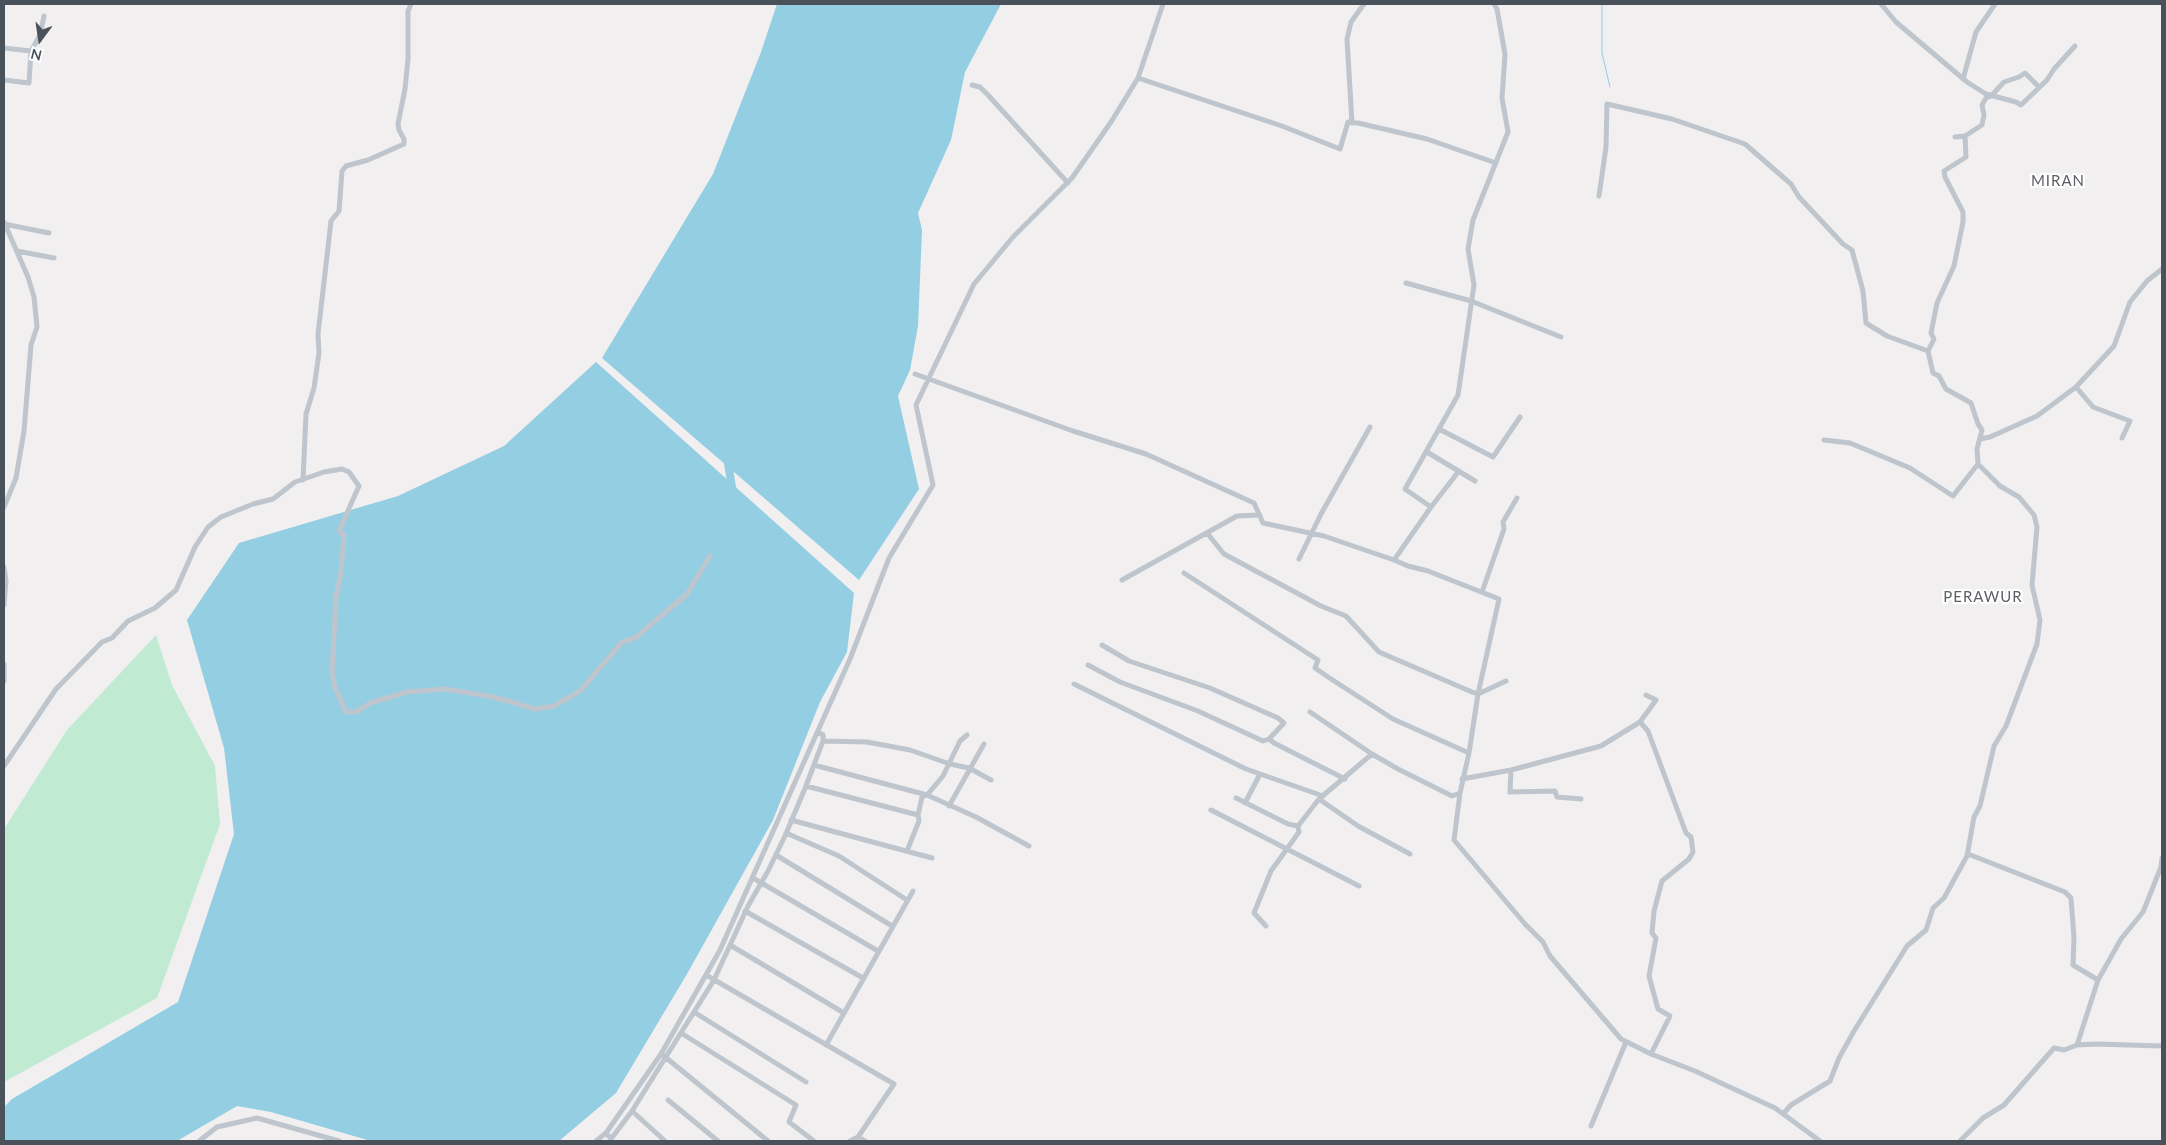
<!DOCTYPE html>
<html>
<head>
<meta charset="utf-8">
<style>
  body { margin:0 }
  #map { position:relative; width:2166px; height:1145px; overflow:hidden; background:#f1efef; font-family:Lato,sans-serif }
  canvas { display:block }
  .frame { position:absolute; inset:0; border:5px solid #49515a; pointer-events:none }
  .north { position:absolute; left:15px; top:15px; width:50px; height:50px; -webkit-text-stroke:4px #fff; paint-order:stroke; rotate:194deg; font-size:14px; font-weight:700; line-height:20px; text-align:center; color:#49515a }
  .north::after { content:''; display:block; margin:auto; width:18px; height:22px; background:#49515a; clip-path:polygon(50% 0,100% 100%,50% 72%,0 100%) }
</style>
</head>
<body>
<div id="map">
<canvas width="2166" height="1145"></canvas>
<div class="frame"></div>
<div class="north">N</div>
</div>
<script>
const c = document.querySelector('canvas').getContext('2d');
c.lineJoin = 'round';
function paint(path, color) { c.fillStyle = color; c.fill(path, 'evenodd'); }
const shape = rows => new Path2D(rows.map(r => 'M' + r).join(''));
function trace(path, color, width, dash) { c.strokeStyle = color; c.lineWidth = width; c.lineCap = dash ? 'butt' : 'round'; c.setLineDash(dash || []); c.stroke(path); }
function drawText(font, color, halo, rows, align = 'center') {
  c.font = font + ' Lato,sans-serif'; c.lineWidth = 4.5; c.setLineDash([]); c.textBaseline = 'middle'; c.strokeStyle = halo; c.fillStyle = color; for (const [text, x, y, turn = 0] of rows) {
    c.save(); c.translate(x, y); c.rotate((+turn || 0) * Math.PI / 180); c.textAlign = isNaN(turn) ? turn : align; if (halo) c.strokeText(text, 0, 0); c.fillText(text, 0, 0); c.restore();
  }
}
paint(shape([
  [156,635,172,685,215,766,220,824,157,998,4,1082,4,829,67,730]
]), '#c1ead3');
paint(shape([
  [777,4,1001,4,965,72,951,140,918,213,922,230,918,326,910,370,898,396,919,489,859,580,602,358,713,174,761,52],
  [596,362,854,593,847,652,820,702,773,820,687,974,616,1093,559,1141,371,1141,271,1112,237,1106,177,1141,4,1141,4,1107,12,1099,178,1002,234,834,224,748,187,620,239,543,398,496,504,446]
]), '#93cee3');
trace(shape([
  [1602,4,1602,53,1610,87]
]), '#93cee3', 1);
trace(shape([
  [727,457,733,493]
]), '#93cee3', 8);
trace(shape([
  [1881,4,1896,22,1967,82,1986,94,2016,102,2021,105,2047,80,2054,69,2075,46],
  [4,48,31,51],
  [1138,78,1282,126,1340,149,1348,122,1358,123,1427,139,1496,163],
  [1963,79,1976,32,1995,4],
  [4,80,29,83,31,51,40,35,44,16],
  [972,85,980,87,988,95,1068,183],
  [1352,123,1347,39,1351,22,1364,4],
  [1955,137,1965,136,1982,125,1984,115,1982,105,1986,98,1991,96,2004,82,2019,77,2025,73,2039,87],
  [1599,196,1606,147,1607,104,1672,119,1745,144,1791,184,1799,197,1843,244,1852,250,1863,291,1866,323,1887,336,1928,351,1933,373,1939,376,1946,389,1971,403,1978,424,1982,430,1977,449,1978,464,2000,486,2019,497,2034,515,2037,527,2032,585,2040,620,2037,644,2006,726,1994,746,1980,806,1974,817,1967,856,1944,898,1933,908,1926,930,1907,946,1854,1031,1839,1058,1830,1081,1791,1105,1784,1113],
  [4,222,28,277,34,297,37,327,31,345,24,431,16,478,4,507],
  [4,224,49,233],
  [17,251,54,258],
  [1406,283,1471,301,1561,337],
  [1928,351,1934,339,1931,333,1937,303,1954,266,1963,222,1963,212,1945,177,1944,171,1966,157,1965,136],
  [915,374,1073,431,1146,454,1254,503,1263,523,1324,536,1394,560,1408,566,1428,571,1499,599,1478,694,1469,753,1460,793,1454,840,1525,924,1543,942,1550,956,1621,1039,1651,1054,1695,1071,1775,1108,1820,1141],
  [2076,387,2093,407,2130,421,2122,438],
  [1439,429,1493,457,1520,417],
  [1980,439,1990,437,2037,416,2076,387,2114,346,2130,302,2147,281,2162,269],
  [1824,440,1850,443,1910,468,1953,496,1978,464],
  [1427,452,1475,481],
  [303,480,306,414,314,388,319,353,318,334,331,221,339,211,342,171,346,166,368,160,404,144,404,139,399,130,398,124,405,89,408,59,408,11,411,4],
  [1431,507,1459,471],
  [1207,533,1224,554,1321,606,1346,616,1379,652,1472,692,1478,694,1506,681],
  [1299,559,1321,514,1370,427],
  [1394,560,1431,507,1405,489,1458,395,1474,285,1468,249,1473,220,1508,132,1502,98,1505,54,1497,9,1494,4],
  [4,567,6,581,4,605],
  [1184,573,1318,660,1315,668,1328,677,1393,719,1469,753],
  [1122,580,1237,516,1260,515],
  [1482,592,1504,529,1503,522,1517,498],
  [1102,645,1129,661,1210,688,1278,718,1284,723,1269,739],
  [4,664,4,681],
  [1088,665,1120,682,1198,711,1263,741,1269,739,1274,743,1345,779],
  [1074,684,1246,769,1323,796,1319,799,1358,826,1410,854],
  [1310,712,1372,754],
  [1640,722,1656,700,1646,695],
  [823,741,867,742,910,750,950,764,969,768,991,780],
  [814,765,927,795,976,817,1029,846],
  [4,766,56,689,102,642,112,638,128,621,155,608,176,590,195,547,208,527,221,517,253,504,273,499,295,482,324,472,342,469,349,472,359,486,339,531,344,535,341,572,336,597,332,673,335,688,346,712,356,712,370,703,407,692,445,689,494,697,535,709,554,706,580,691,622,642,635,638,687,594,710,556],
  [1511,770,1510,792,1555,791,1557,797,1581,799],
  [1462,779,1511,770,1601,746,1640,722,1648,731,1686,833,1691,837,1693,852,1689,859,1662,881,1654,911,1652,933,1656,938,1649,976,1658,1009,1670,1016,1651,1054],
  [806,786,918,815,922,797,927,795,943,776,960,741,967,735],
  [1236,798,1288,824,1298,826],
  [1245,803,1260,774],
  [949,806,984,744],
  [1211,810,1359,886],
  [791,820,932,858],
  [786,833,839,856,907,900],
  [907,851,919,821,918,815],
  [1968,854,2065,892,2071,898,2074,938,2073,965,2098,980,2121,939,2143,912,2161,867,2162,858],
  [776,855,892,926],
  [753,878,878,951],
  [745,911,863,978],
  [1266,926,1254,913,1271,871,1299,832,1298,826,1319,799,1372,754,1398,769,1452,796,1460,793],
  [730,945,844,1013],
  [706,975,894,1084,858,1137],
  [694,1012,806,1082],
  [681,1033,796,1105,789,1122,814,1141],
  [826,1045,913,891],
  [2077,1045,2098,980],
  [664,1056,768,1141],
  [668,1100,718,1141],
  [632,1111,665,1141],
  [1591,1126,1626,1042],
  [606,1133,611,1139,632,1111,714,980,748,906,768,871,785,836,806,786,823,741,823,735,818,732],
  [199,1141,217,1127,257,1118,339,1141],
  [596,1141,606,1133,661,1054,720,950,850,659,889,558,933,485,916,405,974,284,1013,237,1072,178,1111,122,1138,78,1163,4],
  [850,1141,858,1137,865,1141],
  [1960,1141,1983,1118,2004,1105,2054,1048,2064,1050,2077,1045,2095,1044,2162,1046]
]), '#bec5cc', 5);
c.letterSpacing = '1px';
drawText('15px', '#5c5f63', '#fff', [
  ["MIRAN",2058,181],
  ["PERAWUR",1983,597]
]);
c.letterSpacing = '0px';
</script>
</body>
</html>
